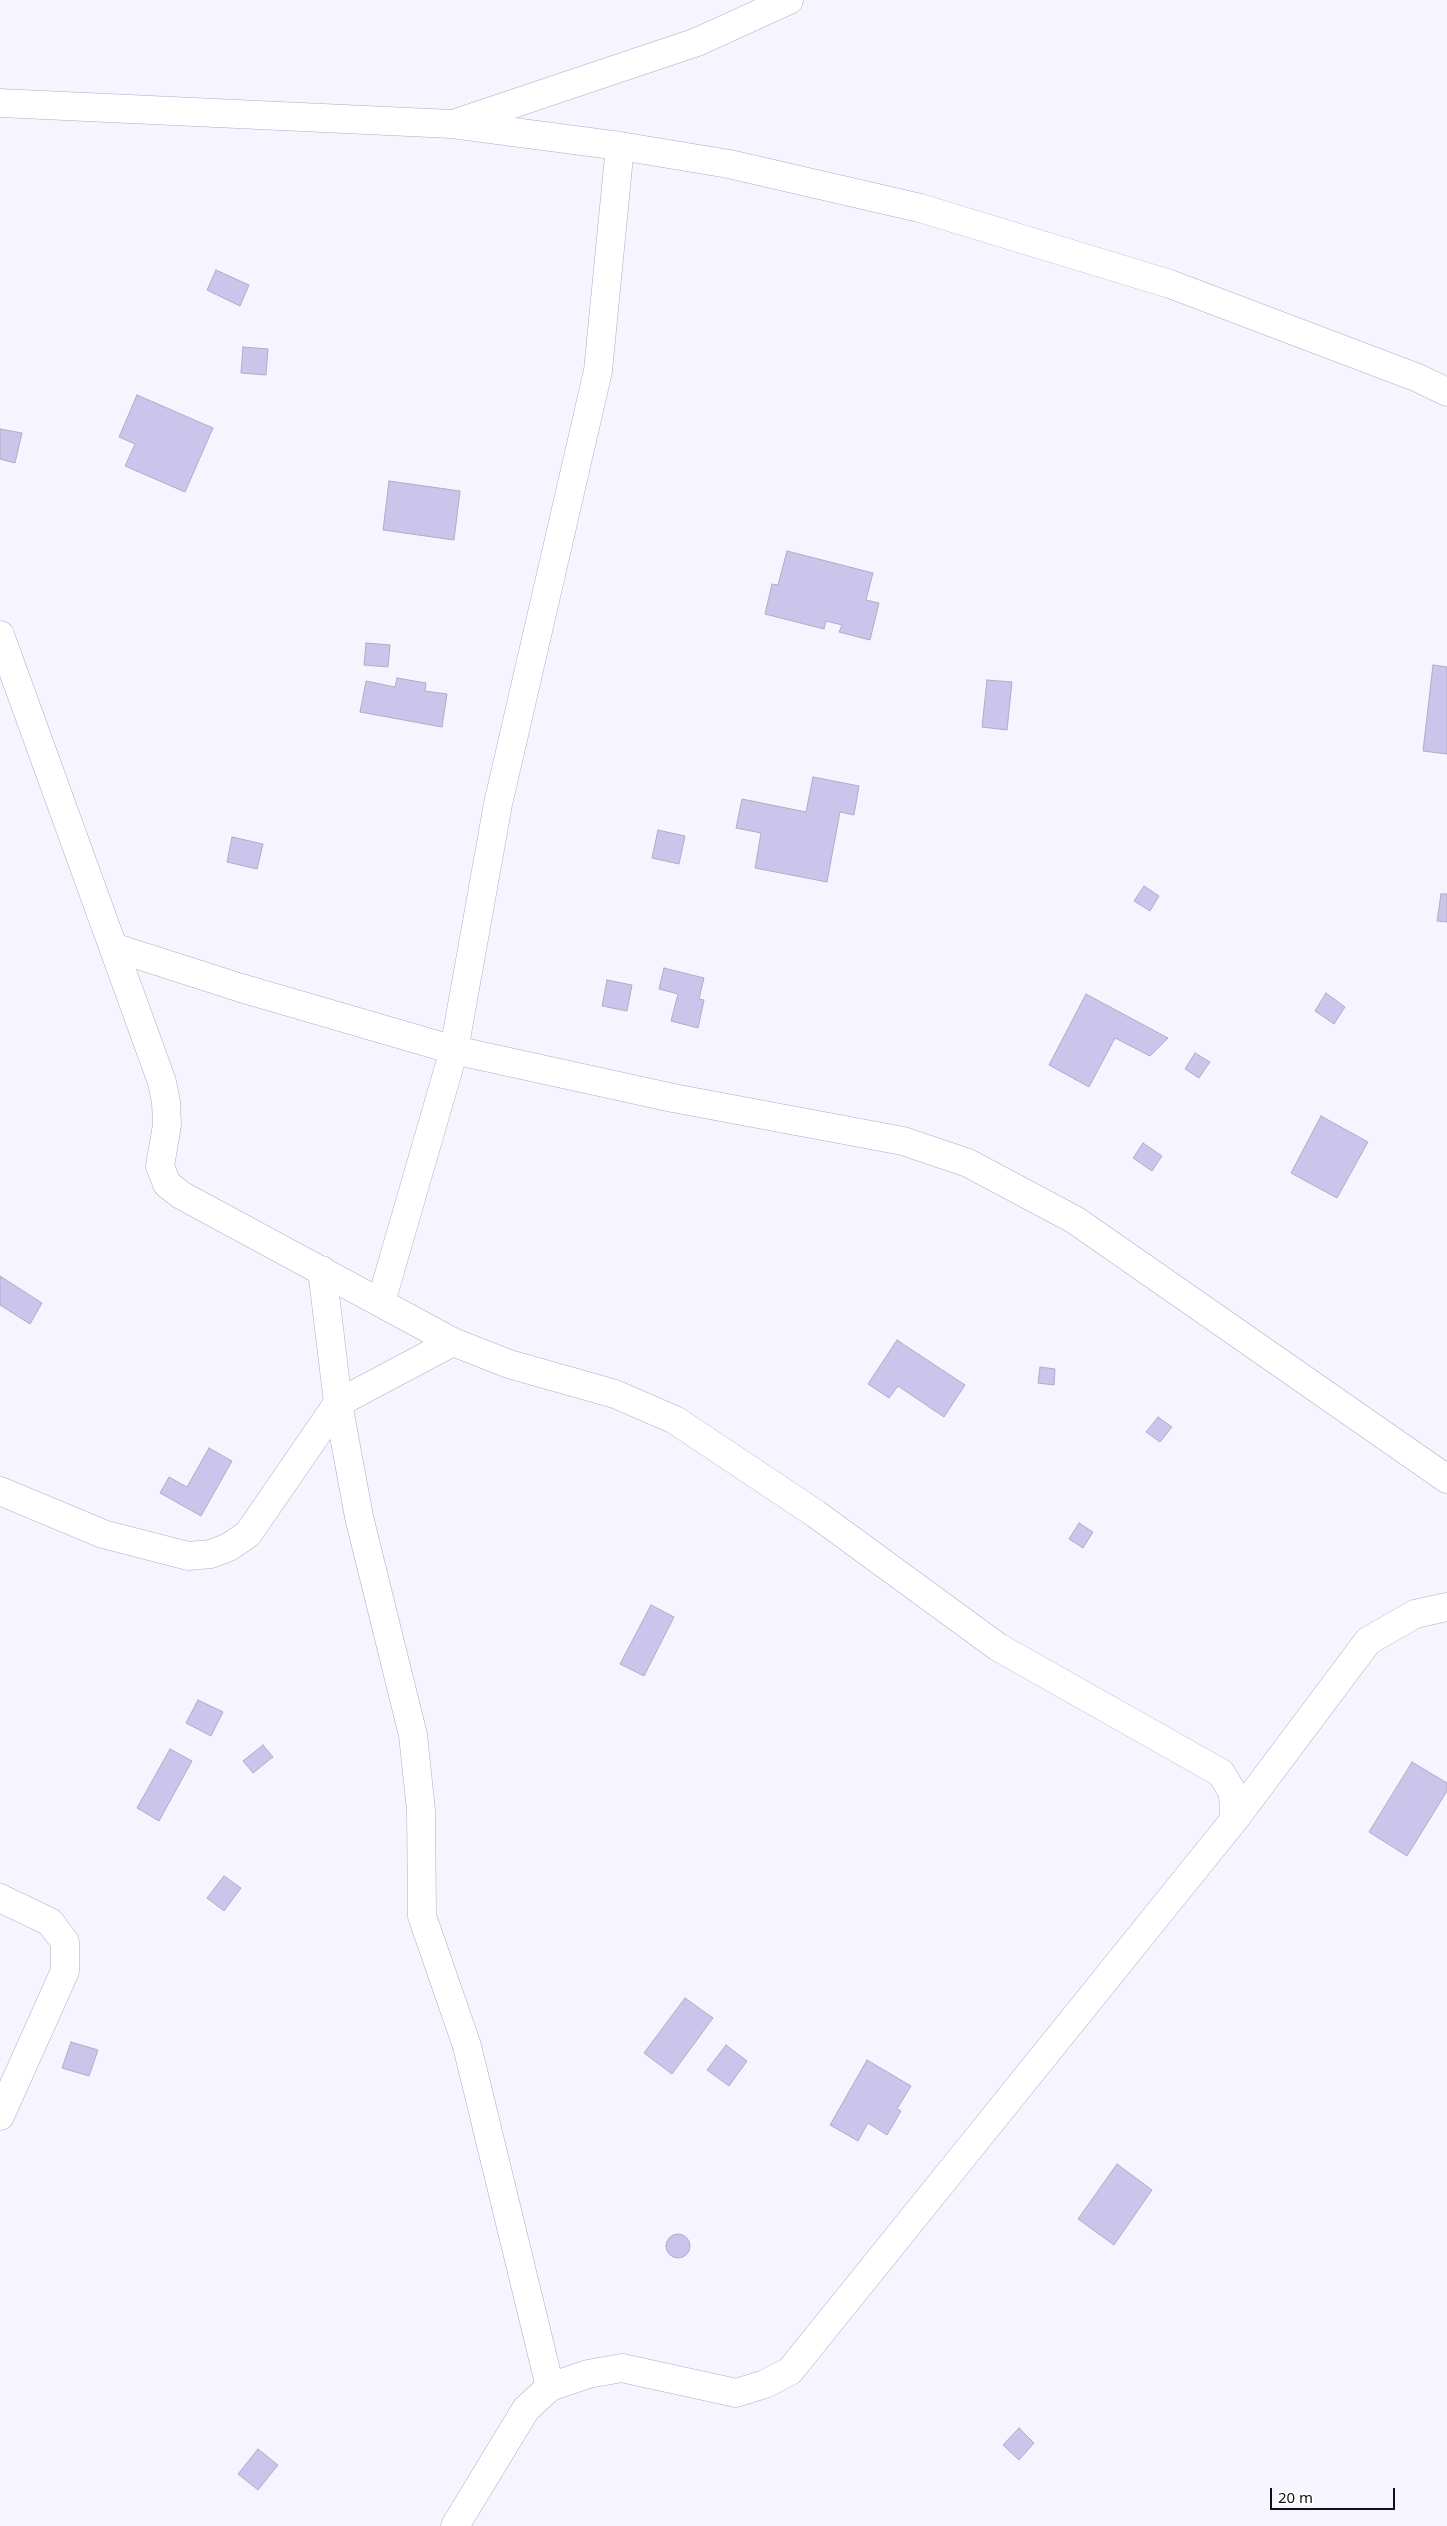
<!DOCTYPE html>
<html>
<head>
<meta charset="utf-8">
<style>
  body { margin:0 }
  #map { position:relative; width:1447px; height:2526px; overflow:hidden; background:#f6f4ff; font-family:"Noto Sans",sans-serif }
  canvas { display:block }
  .scale { position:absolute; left:1270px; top:2488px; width:125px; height:22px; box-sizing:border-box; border:2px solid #111019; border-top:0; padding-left:6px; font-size:15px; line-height:18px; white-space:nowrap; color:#111019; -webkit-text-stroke:4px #fff; paint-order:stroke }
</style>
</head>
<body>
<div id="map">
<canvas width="1447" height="2526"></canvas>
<div class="scale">20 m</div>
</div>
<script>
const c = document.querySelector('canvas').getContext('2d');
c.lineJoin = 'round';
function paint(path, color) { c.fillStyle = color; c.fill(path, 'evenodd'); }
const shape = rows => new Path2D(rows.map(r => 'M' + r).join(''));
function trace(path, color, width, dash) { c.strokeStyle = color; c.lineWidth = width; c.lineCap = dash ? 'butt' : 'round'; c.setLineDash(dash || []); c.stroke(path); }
const building = shape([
  [216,270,249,285,240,306,207,290,216,270],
  [243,347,268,349,266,375,241,373,243,347],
  [137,395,213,428,185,492,125,466,135,444,119,437,137,395],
  [0,429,22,433,15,463,0,459,0,429],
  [389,481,460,491,454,540,383,530,389,481],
  [787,551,873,573,866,600,879,603,870,640,839,632,842,625,826,621,824,629,765,614,772,584,778,585,787,551],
  [366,643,390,645,388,667,364,665,366,643],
  [1433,665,1447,667,1447,754,1423,751,1433,665],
  [397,678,426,683,425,691,447,694,442,727,360,712,366,681,395,687,397,678],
  [987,680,1012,682,1007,730,982,727,987,680],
  [813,777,859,786,854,815,840,812,827,882,755,868,761,833,736,828,742,799,806,812,813,777],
  [658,830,685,836,679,864,652,858,658,830],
  [232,837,263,844,257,869,227,862,232,837],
  [1144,886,1159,896,1150,911,1134,901,1144,886],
  [1441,894,1447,894,1447,922,1437,921,1441,894],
  [664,968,704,978,699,999,704,1000,698,1028,671,1021,678,994,659,989,664,968],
  [607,980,632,985,627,1011,602,1006,607,980],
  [1326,993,1345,1007,1334,1024,1315,1011,1326,993],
  [1086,994,1168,1038,1150,1056,1115,1038,1089,1087,1049,1065,1086,994],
  [1195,1053,1210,1062,1199,1078,1185,1069,1195,1053],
  [1321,1116,1368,1142,1337,1198,1291,1173,1321,1116],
  [1143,1143,1162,1156,1152,1171,1133,1158,1143,1143],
  [0,1276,42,1303,30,1324,0,1305,0,1276],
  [897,1340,965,1385,944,1417,898,1386,889,1398,868,1384,897,1340],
  [1040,1367,1055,1369,1054,1385,1038,1383,1040,1367],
  [1158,1417,1172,1427,1160,1442,1146,1432,1158,1417],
  [209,1448,232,1461,201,1516,160,1493,169,1477,187,1487,209,1448],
  [1079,1523,1093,1532,1083,1548,1069,1539,1079,1523],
  [651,1605,674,1617,644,1676,620,1664,651,1605],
  [198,1700,223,1712,211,1736,186,1723,198,1700],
  [263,1745,273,1757,253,1773,243,1761,263,1745],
  [170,1749,192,1761,159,1821,137,1808,170,1749],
  [1412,1762,1447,1783,1447,1791,1407,1856,1369,1832,1412,1762],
  [224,1876,241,1888,224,1911,207,1898,224,1876],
  [685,1998,713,2018,672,2074,644,2053,685,1998],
  [71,2042,98,2050,89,2076,62,2068,71,2042],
  [726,2045,747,2061,729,2086,707,2070,726,2045],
  [867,2060,911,2086,897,2109,901,2111,887,2135,868,2123,858,2141,830,2125,867,2060],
  [1117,2164,1152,2190,1114,2245,1078,2219,1117,2164],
  '666 2246a12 12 0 1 1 24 0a12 12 0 1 1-24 0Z',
  [1019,2428,1034,2443,1019,2460,1003,2445,1019,2428],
  [258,2449,278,2465,258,2490,238,2474,258,2449]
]);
paint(building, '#cbc4eb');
trace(building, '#b1acc6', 1);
const minor = shape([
  [0,103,452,124,620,146,729,164,920,208,1170,284,1418,378,1447,392],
  [459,122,697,42,789,0],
  [0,635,162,1082,166,1102,167,1125,160,1166,167,1184,181,1195,453,1342,509,1364,615,1394,675,1420,816,1514,998,1647,1221,1773,1233,1793,1234,1820],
  [113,947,241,988,454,1050,673,1098,903,1141,968,1163,1075,1220,1447,1479],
  [322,1270,338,1403,359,1517,413,1735,421,1810,422,1916,467,2046,550,2387],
  [381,1302,454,1050,498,804,598,371,620,146],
  [0,1491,103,1534,188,1556,211,1554,229,1547,248,1534,338,1403,453,1342],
  [0,1898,50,1922,65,1942,65,1971,0,2116],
  [455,2526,526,2409,550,2387,588,2374,622,2368,736,2393,765,2384,790,2371,1234,1820,1368,1641,1415,1614,1447,1607]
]);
trace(minor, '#b1acc6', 29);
trace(minor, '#fff', 28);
</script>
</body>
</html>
